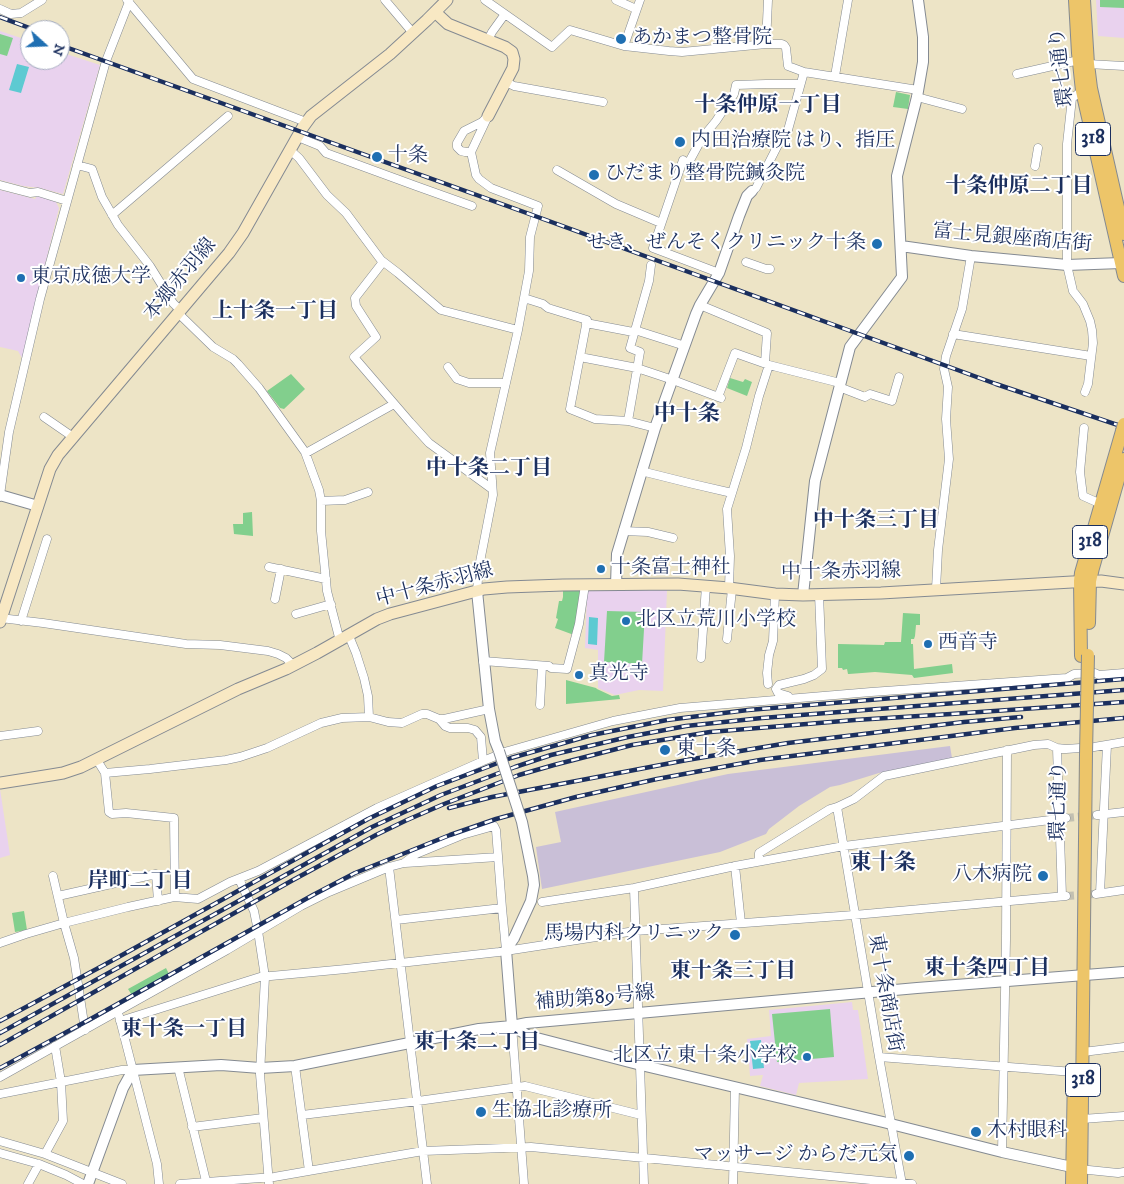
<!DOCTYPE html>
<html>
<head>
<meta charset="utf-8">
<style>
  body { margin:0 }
  #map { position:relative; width:1124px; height:1184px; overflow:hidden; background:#ede4c6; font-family:"IM FELL DW Pica",serif }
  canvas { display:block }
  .north { position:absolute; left:20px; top:20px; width:50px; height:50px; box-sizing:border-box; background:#fff; border:1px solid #a4acbf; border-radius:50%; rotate:110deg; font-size:14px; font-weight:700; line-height:20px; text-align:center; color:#1b2f5e }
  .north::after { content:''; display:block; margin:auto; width:18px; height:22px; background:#1f6fb2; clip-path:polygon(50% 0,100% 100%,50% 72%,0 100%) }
</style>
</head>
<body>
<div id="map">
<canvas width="1124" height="1184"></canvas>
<div class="north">N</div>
</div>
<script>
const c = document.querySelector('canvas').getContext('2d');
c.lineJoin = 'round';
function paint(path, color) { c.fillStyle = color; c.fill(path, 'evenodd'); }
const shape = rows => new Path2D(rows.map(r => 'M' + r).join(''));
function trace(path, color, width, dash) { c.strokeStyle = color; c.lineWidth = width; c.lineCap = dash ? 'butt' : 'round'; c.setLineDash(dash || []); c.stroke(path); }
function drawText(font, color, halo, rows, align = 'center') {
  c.font = font + ' "IM FELL DW Pica","Noto Serif JP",serif'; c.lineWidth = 4; c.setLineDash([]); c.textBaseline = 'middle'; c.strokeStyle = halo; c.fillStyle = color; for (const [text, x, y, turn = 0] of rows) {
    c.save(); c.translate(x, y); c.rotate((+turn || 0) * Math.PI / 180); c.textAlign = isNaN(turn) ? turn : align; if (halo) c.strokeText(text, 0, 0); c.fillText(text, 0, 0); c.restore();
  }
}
paint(shape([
  [1096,0,1124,0,1124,38,1098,36],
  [0,31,30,41,30,60,60,60,60,52,100,65,63,194,40,188,23,186,0,180],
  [0,190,35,199,37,196,56,202,59,208,22,358,18,351,0,347],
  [589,589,667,590,663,691,639,690,615,695,598,688,598,650,585,648,587,593],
  [0,789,10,855,0,858],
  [852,1002,853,1010,858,1010,868,1079,799,1083,796,1095,760,1086,763,1075,750,1076,747,1039,771,1036,769,1010]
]), '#e9d2ee');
paint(shape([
  [950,746,952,758,879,773,840,785,830,787,799,806,769,829,766,834,720,852,542,889,536,847,561,842,555,812,728,774]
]), '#c9bfd7');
paint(shape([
  [1100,0,1124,0,1124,8,1100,7],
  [0,34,13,38,7,56,0,54],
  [896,92,910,95,908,109,893,107],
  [291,374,305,389,284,409,280,408,267,391],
  [730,378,743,382,745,379,752,382,747,396,727,388],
  [252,512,253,536,234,534,233,524,243,524,243,513],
  [580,589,582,591,574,635,555,628,558,619,556,618,559,601,562,601,563,597,563,590],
  [607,611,645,612,642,664,604,662],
  [903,613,920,614,920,625,916,625,915,636,914,639,911,639,911,644,913,644,914,669,952,664,953,673,914,678,912,675,875,672,849,674,848,674,847,669,843,670,842,668,838,668,838,644,884,645,885,642,901,642],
  [566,680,596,688,597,689,612,696,619,695,620,699,566,704],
  [24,911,27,930,15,932,12,913],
  [166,968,170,976,133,997,128,989],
  [830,1009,834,1057,777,1062,772,1014]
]), '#82cf8d');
paint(shape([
  [17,64,29,67,21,93,9,90],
  [589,617,598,618,597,645,588,644],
  [761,1040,764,1068,753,1069,750,1041]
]), '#5dcad2');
trace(shape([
  [1066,818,1097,815],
  [1066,896,1095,894]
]), '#c3c0b1', 8, [8, 4]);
const minor = shape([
  [127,0,193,79,306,122],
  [385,0,413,33],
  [485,0,552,47,570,30,624,46,669,51,682,52,766,44,782,44,784,45,786,48,788,66,804,72,918,90],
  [616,0,636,9],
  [0,9,11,14,21,13,42,0],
  [488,40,492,32,505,14],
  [766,44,768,0],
  [624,46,640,0],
  [1088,64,1124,66],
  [1017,74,1079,60],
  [835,76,848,0],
  [506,82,514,86,603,102],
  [1082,91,1072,98,1067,144,1067,265,1073,291,1083,304,1090,321,1092,330,1093,343,1091,359,1088,384,1085,392],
  [917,97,962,109],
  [488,116,471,152,465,152,461,151,457,147,457,143,464,131,482,122,488,116],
  [298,137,320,146,326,153,416,186,472,206],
  [290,150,299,158,327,195,346,213,381,260,398,273,441,310,518,330],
  [471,152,476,175,479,179,491,188,538,206,530,237,529,271,518,330,490,453,493,495,479,567,477,591],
  [683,160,653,248,719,273],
  [689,162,702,138,716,121,734,94,736,85,766,84,800,84],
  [77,165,92,169,102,197,118,225,150,266,173,303,180,310],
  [1035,166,1038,148],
  [557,170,616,204,661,223],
  [0,185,30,193,38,192,67,201],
  [752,191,756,188,781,139,788,130,804,72],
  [112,215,228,116],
  [383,262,355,298,356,306,376,337,354,357,410,422,429,443,492,489],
  [746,262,766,269,770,269],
  [524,298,543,304,548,308,587,320,570,409,595,419,628,421,655,428],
  [700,305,767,333,765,363],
  [178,313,213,347,233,359,238,364,259,388,305,452,319,490,321,501,321,531,327,591,340,641],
  [586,323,633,332,638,331,685,346],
  [953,334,1091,356],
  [580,357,637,368,673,380,721,398],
  [448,367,457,379,469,383,506,383],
  [839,387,865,397,870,394,892,401,899,377],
  [718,397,735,353,769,365,840,383],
  [44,417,73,437],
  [628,421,640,352,630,348,649,281,651,265],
  [1084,428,1080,472,1083,496,1101,504],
  [306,453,394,404],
  [641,471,693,484,732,493],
  [0,495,9,432,40,299,106,61,129,2],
  [321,501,345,500,368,492],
  [623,531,648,532,673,538],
  [269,567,326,579],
  [729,588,730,556,727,509,746,448,759,396,769,365],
  [936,589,938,550,949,459,946,419,948,387,944,369,946,356,962,309,971,256],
  [275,599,281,569],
  [296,614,331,604],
  [0,618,43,623,186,644,220,645,268,651,278,654,286,658,293,665],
  [21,621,47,539],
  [349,636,356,653,364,678,368,696,369,717],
  [727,639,732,589],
  [701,658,706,586],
  [483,661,549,666,551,668,567,669,579,624,585,585],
  [768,684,767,673,769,655,773,641,775,594],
  [788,696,778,693,776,689,779,685,804,679,814,675,822,669,819,594],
  [540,705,542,666],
  [439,719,444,719,489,709],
  [0,736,38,731],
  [1057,748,1062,896],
  [97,760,105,773,109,812,112,814,126,813,174,818,175,897],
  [105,773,150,769,226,760,240,757,267,748,321,723,342,718,369,717,388,722,402,723,422,714,427,714,439,719,445,726,450,728,468,728,475,730,481,737,483,761],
  [837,807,879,1057,902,1184],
  [1097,815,1124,812],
  [759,861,759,853,830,809,837,807,854,799,884,776,1034,745,1048,744,1057,748,1066,749,1094,747,1124,742],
  [405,863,498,857],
  [735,866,741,923],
  [389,867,427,1184],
  [53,876,64,923,74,958,85,1030],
  [239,879,254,911,258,931,265,977,260,1074,269,1184],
  [634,888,644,1184],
  [1100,893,1107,745],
  [1096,894,1124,890],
  [58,896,156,874,158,901],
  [542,902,634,888,735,866,844,846,1066,818],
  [396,920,502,908],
  [0,943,26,934,64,923,128,907,174,897,198,899,230,882,258,871,377,808,483,761,508,751,613,721,680,708,871,692,1067,678,1074,674,1095,673,1099,675,1124,673],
  [119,1016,157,1164,159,1184],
  [120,1021,260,977,346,969,499,952,635,931,854,915,1066,896],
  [512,1026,524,1184],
  [1083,1052,1124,1047],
  [879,1057,1074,1072],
  [295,1066,309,1171],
  [178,1067,206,1181],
  [0,1077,227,950,301,906,329,892,389,867,404,863,416,854,462,835,494,826,496,830,502,908,506,950],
  [0,1094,122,1070,133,1070],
  [302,1115,418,1101,525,1086,641,1115],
  [1082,1119,1124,1116],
  [192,1127,263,1118],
  [0,1141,45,1154,122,1184],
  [1002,1152,1006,940,1007,750],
  [0,1153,39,1164,66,1175,83,1184],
  [45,1154,63,1121,61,1082,55,1046],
  [1079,1169,1118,1173,1124,1172],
  [28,1184,39,1164],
  [180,1184,274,1177,423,1151,531,1147,912,1184],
  [733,1184,735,1087]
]);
const tertiary = shape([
  [901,246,971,256,1067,265,1121,263],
  [0,496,0,495,38,506],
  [616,585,617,554,655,428,696,314,700,305,719,273,739,216,747,196,752,191],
  [477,591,489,709,495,741,499,751],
  [803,595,815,481,850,347,902,277,897,176,917,97,923,62,923,37,918,0],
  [512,1026,529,1036,641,1065,883,1122,1002,1152,1072,1167],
  [512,1026,506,950,514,938],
  [88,1184,123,1088,133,1070,221,1065,260,1068,295,1066,479,1029,512,1026,527,1023,917,988,1124,972]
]);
const secondary = shape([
  [435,12,448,24,505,47,512,52,514,59,513,68,488,116],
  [0,622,50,469,58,455,229,253,243,233,303,127,311,116,390,54,427,20,447,0],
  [0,783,51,775,63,773,81,767,238,689,286,669,317,653,377,619,390,614,484,589,507,587,563,585,678,584,729,588,775,594,803,595,881,593,1072,582,1101,581,1124,584]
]);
const primary = shape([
  [1075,0,1078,53,1082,91,1124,276],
  [1084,0,1088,64,1091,88,1124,234],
  [1089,623,1090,581,1093,568,1124,459],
  [1081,656,1080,581,1081,573,1122,431],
  [1072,1184,1074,1072],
  [1081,1184,1086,754]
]);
trace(minor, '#848a92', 9);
trace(tertiary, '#848a92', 12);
trace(secondary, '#848a92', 13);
trace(primary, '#848a92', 14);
trace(minor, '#fff', 8);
trace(tertiary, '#fff', 10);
trace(secondary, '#f8e8c3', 11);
trace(primary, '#edc569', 12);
const rail = shape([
  [0,17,35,30],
  [60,45,535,216,996,384,1124,427],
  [449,808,492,797,687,760,788,743,964,722,1021,717],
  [0,1021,104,965,368,819,437,786,511,758,592,735,667,720,748,710,1124,679],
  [0,1033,372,827,441,795,515,767,551,755,628,737,686,726,762,718,1124,690],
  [0,1045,293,880,376,835,407,820,444,804,519,775,554,765,632,745,710,732,855,720,951,714,1124,702],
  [0,1068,87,1021,313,895,355,873,450,835,496,819,576,797,657,779,760,760,1015,728,1124,718]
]);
trace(rail, '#1b2f5e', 4.5);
trace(rail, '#fff', 2.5, [8]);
const tertiaryBridge = shape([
  [499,751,522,822,533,876,534,885,531,901,514,938]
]);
const primaryBridge = shape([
  [1122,431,1124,424],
  [1086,754,1088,655]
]);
trace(tertiaryBridge, '#848a92', 12, []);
trace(primaryBridge, '#848a92', 14, []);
trace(tertiaryBridge, '#fff', 10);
trace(primaryBridge, '#edc569', 12);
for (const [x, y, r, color] of [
  [621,39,6,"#1f6fb2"],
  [680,142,6,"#1f6fb2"],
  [377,157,6,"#1f6fb2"],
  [594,175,6,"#1f6fb2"],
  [877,244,6,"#1f6fb2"],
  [21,278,5,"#1f6fb2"],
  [601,569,5,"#1f6fb2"],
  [626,621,5,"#1f6fb2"],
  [928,644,5,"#1f6fb2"],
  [579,675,5,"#1f6fb2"],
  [665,750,6,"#1f6fb2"],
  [1043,876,6,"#1f6fb2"],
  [735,935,6,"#1f6fb2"],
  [807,1057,5,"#1f6fb2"],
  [481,1112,6,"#1f6fb2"],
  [976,1132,6,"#1f6fb2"],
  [909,1156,6,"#1f6fb2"]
]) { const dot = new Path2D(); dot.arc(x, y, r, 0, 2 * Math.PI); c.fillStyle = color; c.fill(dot); trace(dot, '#fff', 2); }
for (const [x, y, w] of [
  [1093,139,35],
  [1090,542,35],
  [1083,1080,35]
]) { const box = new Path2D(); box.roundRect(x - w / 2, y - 16.5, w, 33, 4); c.fillStyle = '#fff'; c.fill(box); trace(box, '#1b2f5e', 1); }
drawText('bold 19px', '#1b2f5e', null, [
  ["318",1093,139],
  ["318",1090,542],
  ["318",1083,1080]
]);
drawText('20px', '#1b2f5e', '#fff', [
  ["あかまつ整骨院",632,39],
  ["内田治療院 はり、指圧",691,142],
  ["十条",388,157],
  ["ひだまり整骨院鍼灸院",605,175],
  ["せき、ぜんそくクリニック十条",866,244,"right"],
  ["東京成徳大学",31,278],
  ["十条富士神社",611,569],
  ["北区立荒川小学校",636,621],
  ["西音寺",938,644],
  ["真光寺",589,675],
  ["東十条",676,750],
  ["八木病院",1032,876,"right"],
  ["馬場内科クリニック",724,935,"right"],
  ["北区立 東十条小学校",797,1057,"right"],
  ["生協北診療所",492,1112],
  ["木村眼科",987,1132],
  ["マッサージ からだ元気",898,1156,"right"]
], 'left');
drawText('20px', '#1b2f5e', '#fff', [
  ["環七通り",1063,67,-97],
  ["富士見銀座商店街",1012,239,5],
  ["本郷赤羽線",181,280,-50],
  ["中十条赤羽線",841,573,-1],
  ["中十条赤羽線",435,586,-15],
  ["環七通り",1060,801,-89],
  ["東十条商店街",884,993,80],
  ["補助第89号線",595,999,-5]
]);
drawText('bold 21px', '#1b2f5e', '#fff', [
  ["十条仲原一丁目",768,107],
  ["十条仲原二丁目",1019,188],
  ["上十条一丁目",275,313],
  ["中十条二丁目",489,470],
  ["中十条三丁目",876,522],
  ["岸町二丁目",140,883],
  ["東十条四丁目",987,970],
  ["東十条三丁目",733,973],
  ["東十条一丁目",184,1031],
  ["東十条二丁目",477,1044]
]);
drawText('bold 22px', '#1b2f5e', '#fff', [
  ["中十条",687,415],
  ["東十条",883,864]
]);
</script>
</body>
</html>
